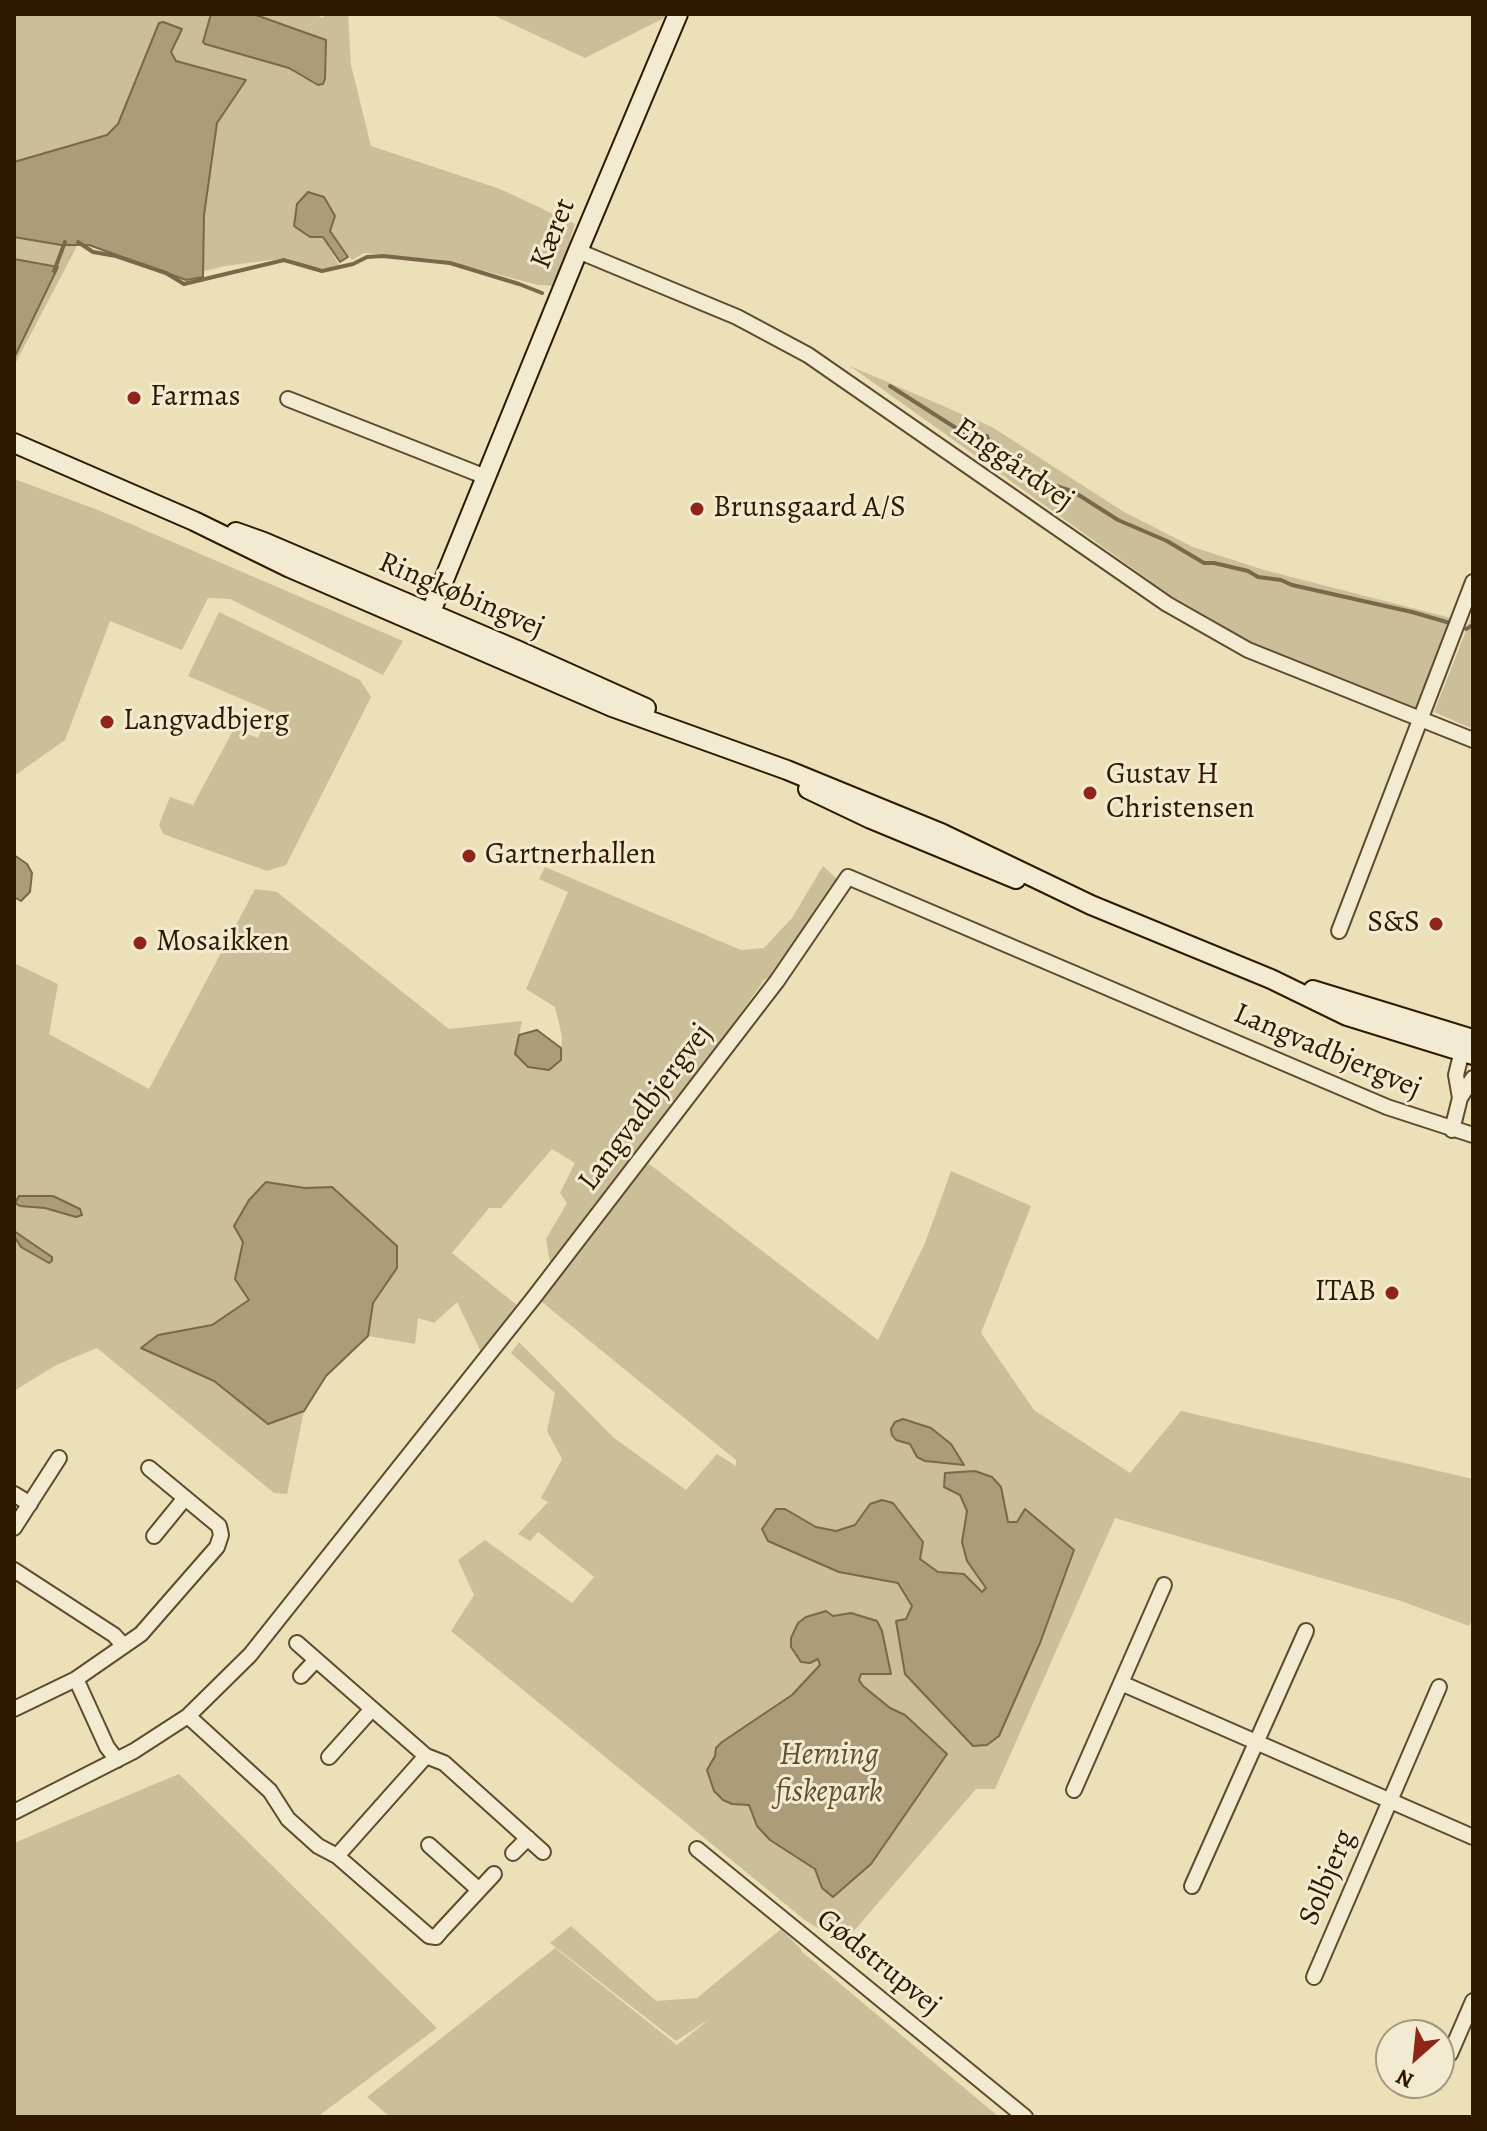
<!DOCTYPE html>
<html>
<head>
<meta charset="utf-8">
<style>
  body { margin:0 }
  #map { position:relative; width:1487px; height:2131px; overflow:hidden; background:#ece0b8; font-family:Alegreya,serif }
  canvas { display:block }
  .frame { position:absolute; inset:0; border:16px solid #311800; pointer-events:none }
  .north { position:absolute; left:1375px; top:2019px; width:80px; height:80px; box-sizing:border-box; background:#f3ebd1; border:2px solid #a5977d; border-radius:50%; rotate:207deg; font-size:22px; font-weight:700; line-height:32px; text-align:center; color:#311800 }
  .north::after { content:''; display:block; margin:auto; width:28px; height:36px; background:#8f2418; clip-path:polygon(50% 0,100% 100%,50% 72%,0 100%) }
</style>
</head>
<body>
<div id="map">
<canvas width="1487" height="2131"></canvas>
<div class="frame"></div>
<div class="north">N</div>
</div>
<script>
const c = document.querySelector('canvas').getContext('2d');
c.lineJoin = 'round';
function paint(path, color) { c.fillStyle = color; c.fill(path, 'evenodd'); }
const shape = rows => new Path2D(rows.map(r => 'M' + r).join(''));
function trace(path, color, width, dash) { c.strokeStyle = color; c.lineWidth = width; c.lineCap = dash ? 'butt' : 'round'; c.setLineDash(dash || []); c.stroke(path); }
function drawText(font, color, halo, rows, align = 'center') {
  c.font = font + ' Alegreya,serif'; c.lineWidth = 6; c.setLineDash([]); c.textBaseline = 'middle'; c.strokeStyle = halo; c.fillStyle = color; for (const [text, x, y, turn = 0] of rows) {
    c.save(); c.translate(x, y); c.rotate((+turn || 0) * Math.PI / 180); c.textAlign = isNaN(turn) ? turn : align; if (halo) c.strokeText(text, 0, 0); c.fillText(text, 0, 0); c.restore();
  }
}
paint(shape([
  [14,14,211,14,203,42,205,44,289,68,318,85,326,40,253,14,313,14,323,18,324,14,348,14,351,65,371,146,500,189,575,224,556,286,538,285,443,260,364,253,352,260,330,231,310,237,323,237,340,267,318,269,287,258,225,266,189,275,76,235,76,248,14,366],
  [491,14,665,14,664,18,585,58],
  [850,366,992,427,1124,512,1193,547,1264,570,1455,619,1417,708,1255,644,1170,595],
  [14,479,98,510,403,641,383,675,230,599,208,598,182,650,110,621,65,740,14,776],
  [219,612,360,680,371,697,286,865,267,871,163,834,159,825,170,797,193,805,234,729,258,738,270,711,188,676],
  [1473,613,1473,729,1434,712],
  [823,866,840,882,775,974,764,980,699,1073,551,1268,546,1239,567,1203,560,1193,575,1163,552,1149,501,1208,489,1208,452,1253,518,1306,481,1352,457,1302,434,1323,418,1318,415,1344,368,1336,373,1303,397,1268,332,1187,305,1188,266,1182,249,1200,234,1226,243,1241,235,1279,249,1300,211,1325,158,1335,142,1348,214,1381,267,1424,304,1411,287,1494,274,1493,97,1348,56,1365,14,1391,14,963,58,984,49,1034,149,1089,255,889,277,892,449,1029,522,1021,515,1054,549,1070,561,1059,562,1037,555,1007,526,989,568,892,539,879,545,867,741,950,764,948,792,918],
  [648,1163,878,1340,925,1243,951,1171,1031,1206,981,1333,1034,1410,1130,1473,1181,1411,1473,1479,1473,1616,1469,1626,1401,1601,1115,1518,995,1789,976,1789,853,1932,826,1933,806,1921,451,1631,474,1595,458,1560,485,1540,572,1603,594,1577,538,1532,530,1541,518,1534,548,1502,541,1498,562,1459,547,1431,555,1393,511,1353,519,1342,614,1438,686,1490,717,1454,736,1466,736,1460,537,1298],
  [179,1774,437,2028,321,2114,321,2117,14,2117,14,1843],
  [571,1926,656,2001,697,1998,781,1929,802,1950,801,1951,999,2117,390,2117,367,2097,555,1948,677,2045,711,2018,676,2041,550,1943]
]), '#ccbe99');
const water = shape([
  [211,14,253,14,326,40,325,79,323,84,318,85,289,68,205,44,203,42,211,14],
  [163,22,182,29,171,52,176,61,246,80,217,123,204,215,203,277,186,280,89,245,61,245,14,237,14,162,107,135,118,124,159,23,163,22],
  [308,192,324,197,335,216,330,231,348,257,340,262,323,237,310,237,294,226,297,204,308,192],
  [14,259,58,267,14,358,14,259],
  [14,855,27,864,32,873,30,892,21,901,14,897,14,855],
  [537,1030,561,1048,561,1060,549,1070,528,1067,515,1054,519,1035,537,1030],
  [266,1182,305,1188,332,1187,397,1246,397,1268,373,1303,368,1336,326,1376,304,1411,268,1424,214,1381,141,1348,158,1335,212,1325,249,1300,235,1279,243,1242,234,1226,249,1200,266,1182],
  [19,1196,53,1196,80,1209,82,1215,76,1217,45,1208,20,1206,15,1203,19,1196],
  [14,1231,52,1257,52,1261,49,1263,21,1247,14,1236,14,1231],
  [903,1419,931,1428,951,1444,964,1465,925,1461,917,1457,910,1444,896,1440,892,1435,891,1429,895,1422,903,1419],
  [975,1471,992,1477,1001,1487,1008,1522,1017,1522,1025,1509,1074,1550,1040,1643,999,1736,987,1745,973,1746,905,1674,896,1621,906,1619,912,1606,898,1583,839,1572,768,1541,762,1529,776,1509,785,1509,816,1527,836,1531,855,1525,870,1504,882,1500,893,1503,923,1542,920,1559,938,1572,964,1574,982,1592,986,1588,967,1561,962,1542,967,1511,960,1495,944,1487,945,1473,975,1471],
  [826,1611,833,1616,851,1613,877,1621,882,1631,891,1674,861,1674,859,1680,863,1686,890,1708,905,1715,947,1754,871,1864,833,1897,822,1888,815,1869,770,1840,757,1826,749,1805,732,1804,723,1800,714,1791,707,1770,715,1756,716,1748,722,1742,792,1695,820,1665,818,1659,810,1663,801,1662,791,1647,791,1638,798,1623,806,1617,826,1611]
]);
paint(water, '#ac9c79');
trace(water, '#7b6749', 2);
trace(shape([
  [78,242,93,252,116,256,166,273,184,284,284,260,322,271,353,264,367,257,383,256,450,263,519,284,542,293],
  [54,271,65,242],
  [890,386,967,435,987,436,991,450,1053,485,1074,492,1118,520,1167,541,1204,563,1214,563,1248,571,1258,577,1281,580,1292,585,1412,612,1450,623],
  [1466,629,1473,625]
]), '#7b6749', 4);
const street = shape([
  [578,251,737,317,808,355,1167,604,1248,650,1473,740],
  [288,399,486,477],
  [1339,931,1473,582],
  [1460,1098,1456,1075,1464,1043],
  [1452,1130,1460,1098,1473,1078],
  [14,1494,30,1504],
  [14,1528,59,1458],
  [154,1536,185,1498],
  [14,1570,114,1635,124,1646],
  [297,1643,426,1756,444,1763,543,1852],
  [301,1676,316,1660],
  [76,1679,107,1747,117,1760],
  [1121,1683,1473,1837],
  [14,1709,76,1679,141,1634,217,1547,221,1535,219,1526,149,1468],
  [188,1716,270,1791,288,1819,318,1846,337,1856,429,1936,436,1937,441,1931,494,1874],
  [329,1757,372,1709],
  [1074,1790,1164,1585],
  [14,1812,134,1751,188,1716,250,1655,532,1300,777,981,848,877,1387,1107,1473,1135],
  [429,1845,479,1890],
  [697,1849,1025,2117],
  [513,1853,528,1838],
  [337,1856,426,1756],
  [1192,1886,1306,1631],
  [1314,1977,1439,1687],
  [1450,2054,1473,2001]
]);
const secondary = shape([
  [14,443,194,521,290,568,612,707,787,770,941,833,1091,905,1271,979,1347,1016,1473,1055],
  [236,532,264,542,517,650,646,708],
  [430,614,578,251,678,14],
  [808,789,871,819,1016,879],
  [1313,990,1473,1039]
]);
trace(street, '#604a2e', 18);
trace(secondary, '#311800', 22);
trace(street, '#f3ebd1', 14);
trace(secondary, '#f3ebd1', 18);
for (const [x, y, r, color] of [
  [134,398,8,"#8f2418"],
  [697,509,8,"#8f2418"],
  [107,722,8,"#8f2418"],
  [1090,793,8,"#8f2418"],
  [469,856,8,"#8f2418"],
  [1436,924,8,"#8f2418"],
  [140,943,8,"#8f2418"],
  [1392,1293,8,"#8f2418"]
]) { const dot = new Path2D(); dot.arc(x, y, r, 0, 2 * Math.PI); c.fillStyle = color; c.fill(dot); trace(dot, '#f3ebd1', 3); }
drawText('30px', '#311800', '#f3ebd1', [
  ["Kæret",554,234,-68],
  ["Enggårdvej",1013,465,35],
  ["Ringkøbingvej",461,596,23],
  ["Langvadbjergvej",1327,1052,23],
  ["Langvadbjergvej",646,1108,-53],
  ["Solbjerg",1328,1878,-67],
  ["Gødstrupvej",878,1963,39]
]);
drawText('30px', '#311800', '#f3ebd1', [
  ["Farmas",150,398],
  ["Brunsgaard A/S",713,509],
  ["Langvadbjerg",123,722],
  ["Gustav H",1106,776],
  ["Christensen",1106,810],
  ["Gartnerhallen",485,856],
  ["S&S",1420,924,"right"],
  ["Mosaikken",156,943],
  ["ITAB",1376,1293,"right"]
], 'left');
drawText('italic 32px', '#624d30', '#f3ebd1', [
  ["Herning",829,1756],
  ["fiskepark",829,1793]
]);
</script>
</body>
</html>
